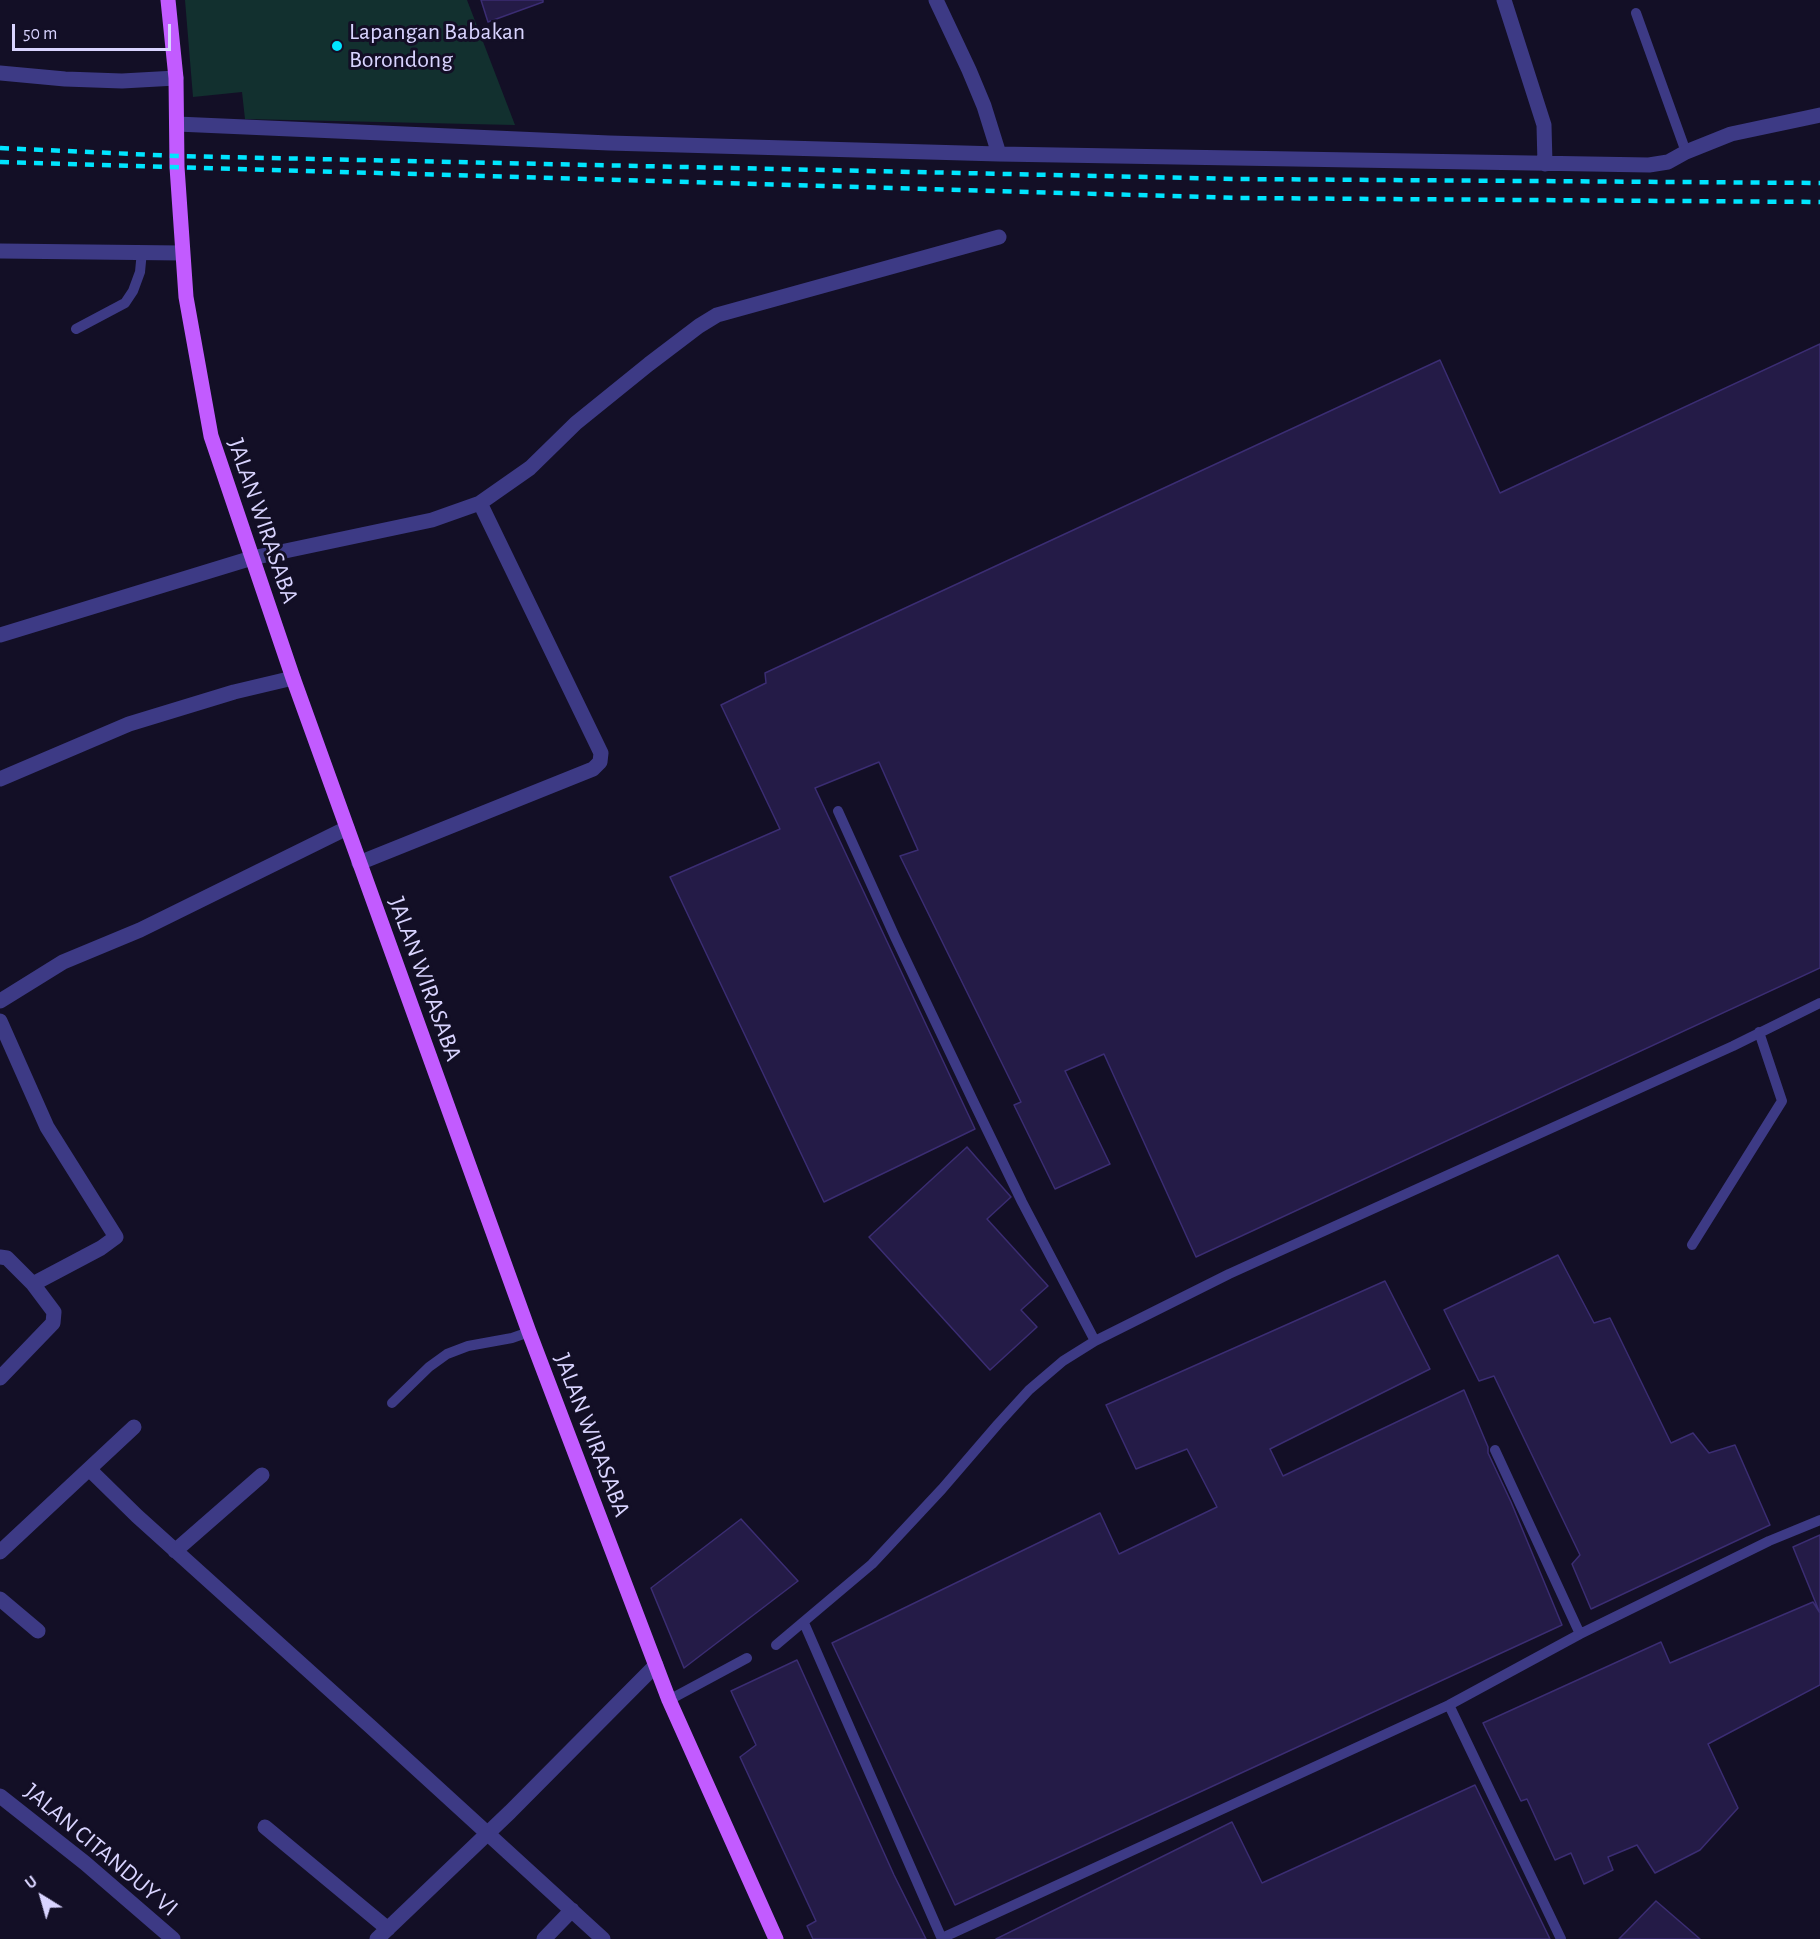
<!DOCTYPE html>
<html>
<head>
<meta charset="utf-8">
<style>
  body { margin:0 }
  #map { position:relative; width:1820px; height:1939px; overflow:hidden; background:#130f26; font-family:"Alegreya Sans",sans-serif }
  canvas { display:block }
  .north { position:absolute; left:12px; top:1867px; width:60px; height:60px; -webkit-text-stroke:4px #130f26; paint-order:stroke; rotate:323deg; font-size:16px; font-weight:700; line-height:24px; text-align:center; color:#d9d4ff }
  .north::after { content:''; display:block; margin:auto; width:21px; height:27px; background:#d9d4ff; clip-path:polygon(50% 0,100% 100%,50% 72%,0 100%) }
  .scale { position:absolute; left:12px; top:24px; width:159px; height:27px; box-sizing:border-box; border:3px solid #d9d4ff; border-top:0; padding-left:8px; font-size:18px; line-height:21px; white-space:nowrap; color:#d9d4ff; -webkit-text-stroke:4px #130f26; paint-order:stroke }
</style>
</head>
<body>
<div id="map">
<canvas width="1820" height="1939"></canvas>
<div class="north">U</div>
<div class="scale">50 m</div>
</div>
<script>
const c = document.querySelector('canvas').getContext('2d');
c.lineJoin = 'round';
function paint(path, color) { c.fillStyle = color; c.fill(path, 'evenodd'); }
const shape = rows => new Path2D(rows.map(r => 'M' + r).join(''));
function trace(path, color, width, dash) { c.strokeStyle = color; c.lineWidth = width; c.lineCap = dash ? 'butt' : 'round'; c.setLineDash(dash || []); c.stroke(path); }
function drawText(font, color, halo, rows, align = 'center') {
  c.font = font + ' "Alegreya Sans",sans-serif'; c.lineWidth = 6; c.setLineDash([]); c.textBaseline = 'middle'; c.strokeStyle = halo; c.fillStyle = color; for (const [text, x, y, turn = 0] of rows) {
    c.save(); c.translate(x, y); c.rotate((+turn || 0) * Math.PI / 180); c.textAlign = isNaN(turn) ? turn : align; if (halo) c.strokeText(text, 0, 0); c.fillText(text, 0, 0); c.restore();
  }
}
paint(shape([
  [185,0,467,0,515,125,245,119,242,92,193,97]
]), '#12302f');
const building = shape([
  [481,0,543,0,543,2,488,22,481,0],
  [1820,344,1820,968,1196,1257,1104,1054,1065,1071,1110,1164,1055,1189,1014,1105,1021,1102,900,856,918,850,879,762,815,788,975,1129,824,1202,670,877,780,829,721,705,766,683,765,673,1440,360,1500,493,1820,344],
  [967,1147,1011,1197,987,1219,1048,1286,1021,1310,1037,1327,990,1370,869,1237,967,1147],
  [1558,1255,1594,1323,1610,1318,1671,1443,1693,1433,1709,1453,1735,1445,1770,1525,1591,1609,1572,1564,1580,1555,1494,1376,1479,1381,1444,1310,1558,1255],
  [1385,1281,1430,1369,1270,1449,1283,1476,1464,1390,1488,1447,1488,1453,1511,1502,1562,1625,955,1905,832,1643,1100,1513,1119,1554,1217,1507,1187,1449,1136,1469,1106,1405,1385,1281],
  [741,1519,798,1581,684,1668,651,1588,741,1519],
  [1820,1535,1820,1611,1819,1611,1793,1547,1820,1535],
  [1813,1602,1820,1613,1820,1685,1708,1744,1738,1808,1700,1850,1655,1873,1637,1845,1608,1857,1613,1870,1584,1884,1571,1853,1555,1860,1527,1799,1521,1801,1483,1723,1661,1642,1670,1663,1813,1602],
  [797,1660,894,1875,926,1939,813,1939,807,1926,816,1921,740,1757,756,1745,731,1691,797,1660],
  [1475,1785,1550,1939,996,1939,1232,1822,1262,1883,1475,1785],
  [1656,1901,1700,1939,1619,1939,1656,1901]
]);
paint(building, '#241b47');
trace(building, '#3b2d73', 1.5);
trace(shape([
  [1636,13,1686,152],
  [76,329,125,303,133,291,140,272,142,251],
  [838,811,895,937,975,1105,1022,1202,1095,1341],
  [1692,1245,1782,1101,1759,1032],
  [392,1403,429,1367,447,1354,468,1346,512,1338,529,1332],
  [1495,1450,1580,1634],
  [804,1623,942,1939],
  [776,1645,872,1564,942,1489,998,1424,1029,1390,1063,1361,1095,1341,1229,1274,1733,1046,1820,1003],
  [669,1700,747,1658],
  [1449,1705,1561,1939],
  [942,1938,1449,1705,1580,1634,1769,1541,1820,1520]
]), '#3d3a85', 10);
trace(shape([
  [936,0,969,70,984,106,999,154],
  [1504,0,1544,125,1545,164],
  [0,73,65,79,122,81,176,78],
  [177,124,609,143,999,154,1649,165,1668,162,1686,152,1731,134,1820,115],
  [0,635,252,558,432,520,480,503,530,468,576,423,649,364,699,326,717,315,999,237],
  [0,779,129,724,234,692,293,678],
  [359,863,593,769,600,762,601,753,480,503],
  [0,1001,63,962,140,930,347,828],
  [0,1021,47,1127,116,1237,101,1248,33,1284],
  [0,1257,7,1258,33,1284,54,1312,53,1323,0,1378],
  [89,1469,134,1427],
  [175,1551,262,1475],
  [0,1552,89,1469,137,1516,371,1727,603,1939],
  [0,1599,38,1631],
  [0,1796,85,1863,173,1939],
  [265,1827,388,1929],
  [377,1939,510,1812,656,1665],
  [544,1939,572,1910]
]), '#3d3a85', 15);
trace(shape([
  [0,251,182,253]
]), '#3d3a85', 15);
trace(shape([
  [168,0,176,78,177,167,186,297,211,436,293,678,529,1332,669,1700,776,1939]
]), '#c25bff', 15);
trace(shape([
  [0,148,177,156,1238,179,1820,183],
  [0,162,1238,198,1820,202]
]), '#00e5ff', 4.5, [9, 8]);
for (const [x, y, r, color] of [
  [337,46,6,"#00e5ff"]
]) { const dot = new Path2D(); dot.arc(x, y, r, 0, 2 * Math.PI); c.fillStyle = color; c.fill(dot); trace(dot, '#130f26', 2); }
drawText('24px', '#d9d4ff', '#130f26', [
  ["Lapangan Babakan",349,32],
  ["Borondong",349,60]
], 'left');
drawText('24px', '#d9d4ff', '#130f26', [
  ["JALAN WIRASABA",263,521,71],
  ["JALAN WIRASABA",425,979,70],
  ["JALAN WIRASABA",592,1435,69],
  ["JALAN CITANDUY VI",101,1850,40]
]);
</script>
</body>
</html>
